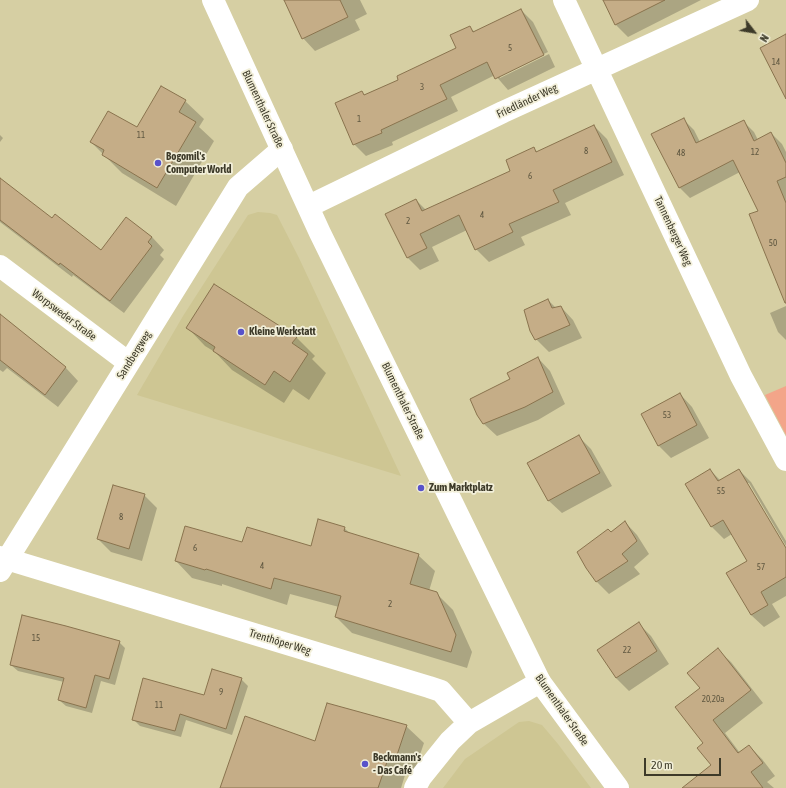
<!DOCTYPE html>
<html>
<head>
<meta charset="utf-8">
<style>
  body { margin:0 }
  #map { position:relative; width:786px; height:788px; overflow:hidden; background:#d6cfa3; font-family:"Asap Condensed",sans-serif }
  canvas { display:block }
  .north { position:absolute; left:734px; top:12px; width:40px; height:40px; -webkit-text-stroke:3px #f2efd9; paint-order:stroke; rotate:121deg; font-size:11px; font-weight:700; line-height:16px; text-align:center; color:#3d3a29 }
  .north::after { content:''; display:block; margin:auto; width:14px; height:18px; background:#3d3a29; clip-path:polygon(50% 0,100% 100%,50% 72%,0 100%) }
  .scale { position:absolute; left:644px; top:758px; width:77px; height:18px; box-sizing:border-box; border:2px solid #3d3a29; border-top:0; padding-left:5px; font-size:12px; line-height:14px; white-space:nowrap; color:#3d3a29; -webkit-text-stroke:3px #f2efd9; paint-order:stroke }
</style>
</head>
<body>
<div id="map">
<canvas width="786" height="788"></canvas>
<div class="north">N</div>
<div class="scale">20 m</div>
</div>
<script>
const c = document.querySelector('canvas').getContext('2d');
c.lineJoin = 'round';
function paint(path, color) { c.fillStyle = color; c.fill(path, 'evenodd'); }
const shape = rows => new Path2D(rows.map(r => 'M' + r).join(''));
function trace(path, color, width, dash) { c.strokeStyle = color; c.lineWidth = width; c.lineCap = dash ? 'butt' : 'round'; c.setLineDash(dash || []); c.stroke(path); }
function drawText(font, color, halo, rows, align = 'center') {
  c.font = font + ' "Asap Condensed",sans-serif'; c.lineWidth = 3.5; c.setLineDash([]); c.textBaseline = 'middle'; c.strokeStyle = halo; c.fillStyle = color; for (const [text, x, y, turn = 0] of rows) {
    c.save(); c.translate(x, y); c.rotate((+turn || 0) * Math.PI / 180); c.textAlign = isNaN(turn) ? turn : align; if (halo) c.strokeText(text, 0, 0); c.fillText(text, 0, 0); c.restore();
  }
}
paint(shape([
  [258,212,270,213,277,215,299,258,401,476,137,395,183,316,248,215],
  [529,721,542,725,558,744,591,788,443,788,465,759,519,722]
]), '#cec693');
paint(shape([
  [786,386,786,435,765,395]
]), '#f3a589');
paint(shape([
  [293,0,360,0,367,14,355,20,360,30,315,51,303,38],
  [604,0,701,0,628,37,616,25],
  [521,10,533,22,548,52,500,75,500,78,549,54,555,67,508,90,495,75,451,97,458,111,392,142,393,145,366,156,354,144,361,92,364,95,399,80,457,48,469,27,475,32],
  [185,101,204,119,199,127,214,141,176,206,122,173,91,142,137,129],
  [683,119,694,130,700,142,743,121,754,132,758,140,771,133,782,144,786,152,786,304,751,215,759,211,740,172,690,198,679,187],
  [594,126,607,139,624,175,565,203,571,215,521,237,525,245,489,262,476,249,467,230,432,247,439,261,420,270,407,257,416,200,426,210,512,171,534,149,538,152],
  [0,135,3,138,0,142],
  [0,179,52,219,101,251,126,218,152,237,164,250,160,255,164,259,124,313,73,275,72,277,0,222],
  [548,300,556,308,561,307,573,320,582,338,549,352,536,339],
  [786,306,786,340,778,332,770,313],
  [0,316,66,368,78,381,58,407,7,368,3,372,0,370],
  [187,327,296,337,315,356,312,359,326,373,309,400,293,389,284,403,232,370,215,352,205,346],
  [538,358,550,371,565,404,538,420,497,436,484,424,512,380],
  [680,394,692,407,709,438,671,458,658,445],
  [578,436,591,449,612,486,562,513,549,501,529,464],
  [710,470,721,481,739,470,751,482,786,541,786,546,749,483,746,483,786,550,786,596,772,604,780,617,764,627,751,615,748,562,732,534,724,539,712,527,686,484],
  [144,495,157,508,142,561,111,552,98,539],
  [625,522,637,535,649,554,634,567,640,574,609,594,597,582,611,533],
  [344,528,351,534,418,555,435,571,429,591,436,593,453,610,472,652,467,668,352,633,336,617,339,607,290,594,287,605,222,584,222,586,192,578,176,561,243,543,311,548],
  [638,623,651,636,669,664,629,691,616,678,598,650],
  [119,642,125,648,115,685,101,681,92,713,66,706,59,700,64,682,18,671,11,665],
  [718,650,731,662,763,703,725,733,740,753,749,746,762,759,775,776,767,782,774,788,705,788,712,766,704,743,701,688],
  [241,679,248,686,232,735,186,720,181,737,140,726,134,720,204,696],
  [406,726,424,743,413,775,406,772,401,788,226,788,316,743]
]), '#0003');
const building = shape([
  [284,0,340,0,348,17,302,39,284,0],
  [603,0,665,0,615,25,603,0],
  [521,9,544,55,495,79,487,62,440,85,447,99,381,130,382,133,353,145,335,103,362,91,364,95,398,80,397,76,456,48,450,35,470,26,473,32,521,9],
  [786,34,786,99,760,48,786,34],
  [161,86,186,100,179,112,196,122,157,188,102,155,104,150,90,142,108,111,137,127,161,86],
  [684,118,696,143,744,120,754,141,771,132,786,163,786,177,777,181,786,203,786,303,785,303,749,214,758,211,733,160,679,188,651,134,684,118],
  [594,125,612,162,553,190,559,202,509,224,513,232,475,250,459,215,420,234,427,248,407,258,385,214,416,199,422,211,510,171,506,160,534,147,536,152,594,125],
  [0,178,52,218,55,214,101,250,126,217,152,237,148,242,152,246,110,301,60,263,59,265,0,220,0,178],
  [214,284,297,337,292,343,308,354,290,382,274,371,265,385,213,351,215,347,186,328,214,284],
  [548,299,552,308,561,306,570,325,535,340,530,331,524,310,548,299],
  [0,314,66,367,45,395,0,360,0,314],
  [538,357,553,392,525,407,483,424,477,415,470,399,510,379,507,373,538,357],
  [680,393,697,425,658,446,641,414,680,393],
  [579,435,600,473,548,501,527,463,579,435],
  [710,469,718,481,739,469,786,548,786,577,761,592,768,605,751,615,726,573,747,561,723,520,711,527,685,484,710,469],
  [113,485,145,494,129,549,97,539,113,485],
  [318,519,345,527,344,531,419,554,410,584,437,592,456,635,451,652,335,617,341,596,274,578,271,589,206,569,205,570,175,561,185,526,242,542,247,527,311,546,318,519],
  [625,521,637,541,622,554,628,561,596,582,586,568,577,552,608,529,611,532,625,521],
  [22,615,66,626,120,641,109,679,95,675,86,708,58,700,64,678,10,665,22,615],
  [639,622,657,651,616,678,597,650,639,622],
  [718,648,751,690,713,720,738,753,749,745,763,763,751,772,763,788,682,788,711,765,697,748,703,743,675,707,700,688,687,673,718,648],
  [212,669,242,678,226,729,180,714,175,731,132,720,143,678,204,695,212,669],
  [327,703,407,725,396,758,389,756,378,788,220,788,245,716,315,741,327,703]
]);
paint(building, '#c5ad87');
trace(building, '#89734e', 1);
trace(shape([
  [564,0,741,376,786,460],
  [309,206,503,112,748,0],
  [0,266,129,363],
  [0,557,429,687,441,691,469,723,540,682],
  [0,571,238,187,282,149],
  [415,788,421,777,450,741,469,723]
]), '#fff', 22);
trace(shape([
  [213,0,320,233,540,682,618,788]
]), '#fff', 22);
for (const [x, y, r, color] of [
  [158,163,4,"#5852ca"],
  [241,332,4,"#5852ca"],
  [421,488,4,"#5852ca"],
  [365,764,4,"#5852ca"]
]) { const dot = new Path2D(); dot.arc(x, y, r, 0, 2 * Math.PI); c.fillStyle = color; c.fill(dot); trace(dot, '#f2efd9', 1.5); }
drawText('9px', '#5f5740', null, [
  ["5",510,48],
  ["14",776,62],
  ["3",422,87],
  ["1",359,119],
  ["11",141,135],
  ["8",586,151],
  ["12",755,152],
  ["48",681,153],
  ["6",530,176],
  ["4",482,215],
  ["2",408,221],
  ["50",773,243],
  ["53",667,415],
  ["55",721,491],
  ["8",121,517],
  ["6",195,548],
  ["4",262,566],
  ["57",761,567],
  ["2",390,604],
  ["15",36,638],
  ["22",627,650],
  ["9",221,692],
  ["20,20a",713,699],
  ["11",159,705]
]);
drawText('11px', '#3d3a29', '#f2efd9', [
  ["Friedländer Weg",527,101,-25],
  ["Blumenthaler Straße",263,109,65],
  ["Tannenberger Weg",673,231,65],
  ["Worpsweder Straße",64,315,37],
  ["Sandbergweg",134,355,-58],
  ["Blumenthaler Straße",403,401,64],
  ["Trenthöper Weg",280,642,17],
  ["Blumenthaler Straße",562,710,55]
]);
drawText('bold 11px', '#3d3a29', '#f2efd9', [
  ["Bogomil's",166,157],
  ["Computer World",166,170],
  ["Kleine Werkstatt",249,332],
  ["Zum Marktplatz",429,488],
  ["Beckmann's",373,758],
  ["- Das Café",373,771]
], 'left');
</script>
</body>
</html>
